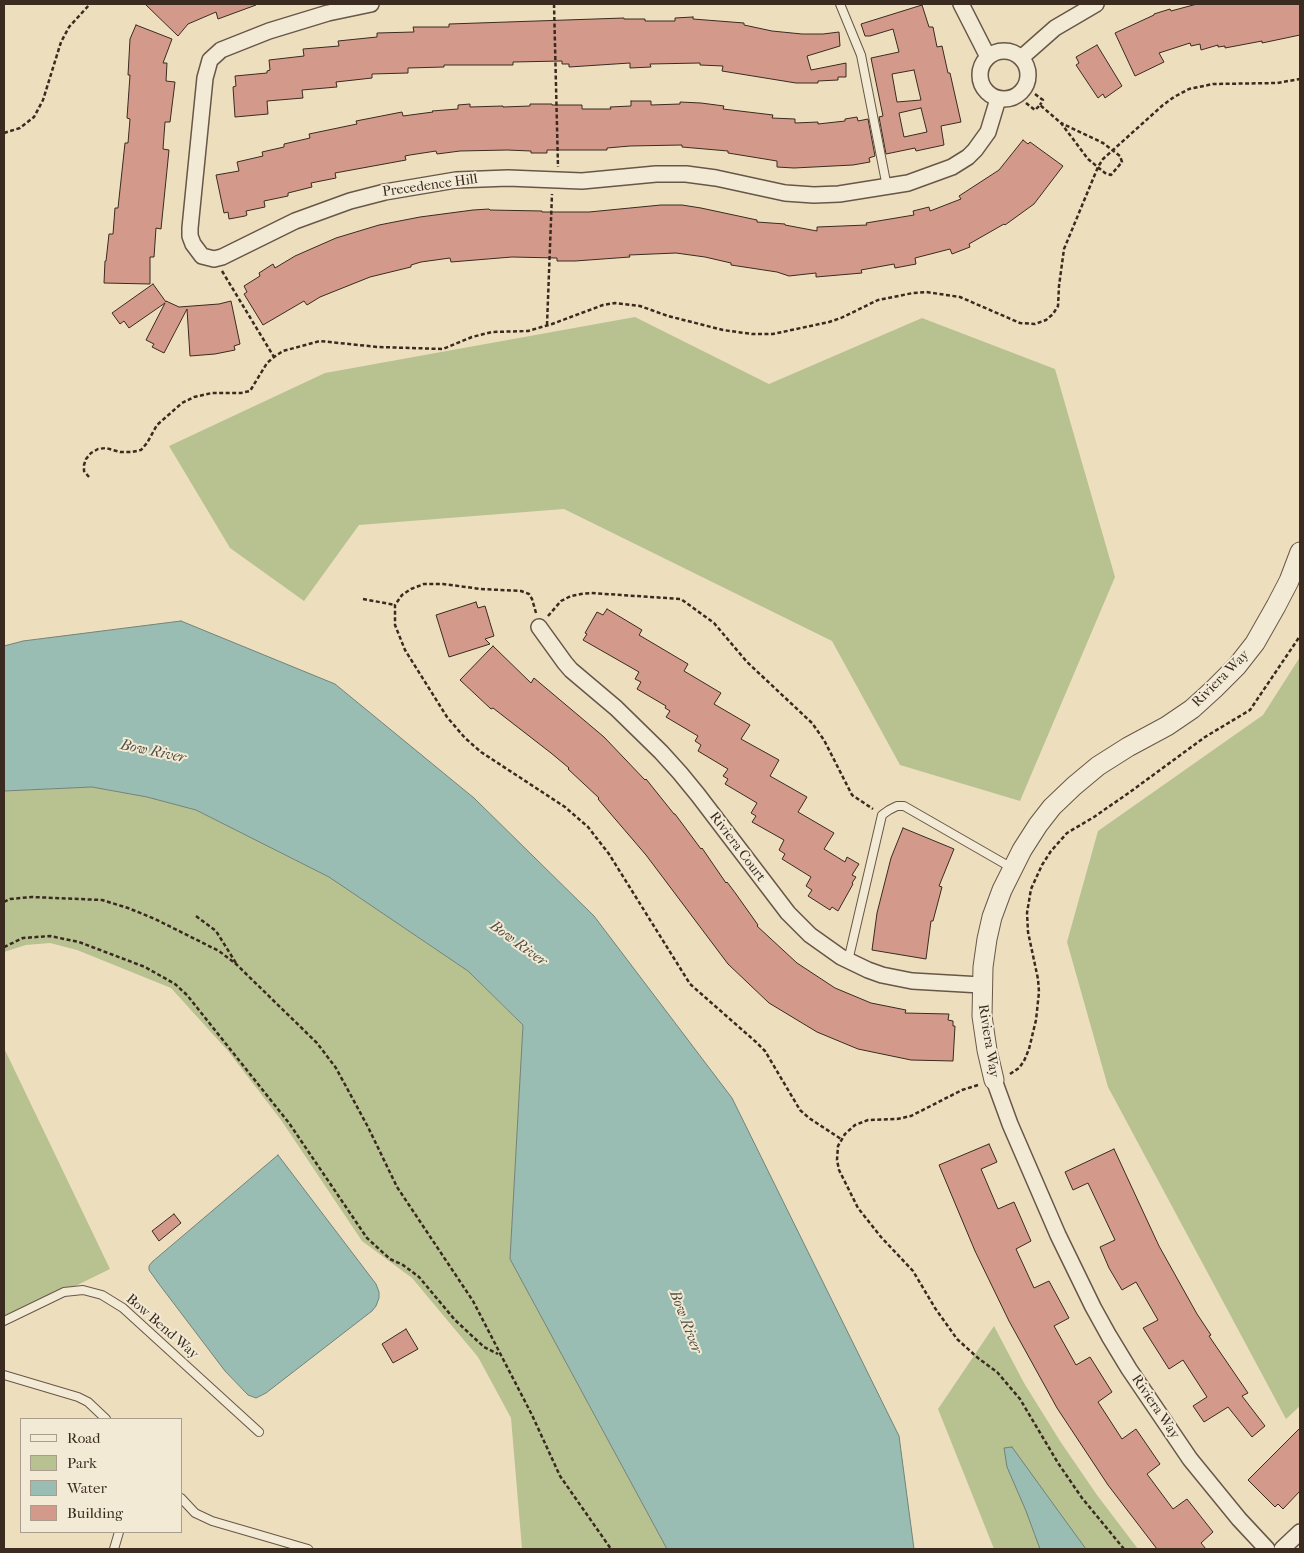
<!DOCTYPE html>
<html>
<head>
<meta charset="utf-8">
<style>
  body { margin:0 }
  #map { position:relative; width:1304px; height:1553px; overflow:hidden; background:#eddfbe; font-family:"IM FELL French Canon",serif }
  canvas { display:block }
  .frame { position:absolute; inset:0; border:5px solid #3a2a20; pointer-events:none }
  .legend { position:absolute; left:20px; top:1418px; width:162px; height:115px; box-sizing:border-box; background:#f3ead5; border:1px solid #a99d8d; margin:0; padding:6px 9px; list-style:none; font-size:15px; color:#3a2a20 }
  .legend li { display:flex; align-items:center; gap:10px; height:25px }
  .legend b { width:25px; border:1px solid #a99d8d }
</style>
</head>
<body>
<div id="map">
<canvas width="1304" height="1553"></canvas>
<div class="frame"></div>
<ul class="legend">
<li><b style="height:6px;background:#f3ead5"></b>Road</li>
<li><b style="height:14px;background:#b8c291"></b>Park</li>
<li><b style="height:14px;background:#99bdb2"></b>Water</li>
<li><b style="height:14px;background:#d39a8b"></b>Building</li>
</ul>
</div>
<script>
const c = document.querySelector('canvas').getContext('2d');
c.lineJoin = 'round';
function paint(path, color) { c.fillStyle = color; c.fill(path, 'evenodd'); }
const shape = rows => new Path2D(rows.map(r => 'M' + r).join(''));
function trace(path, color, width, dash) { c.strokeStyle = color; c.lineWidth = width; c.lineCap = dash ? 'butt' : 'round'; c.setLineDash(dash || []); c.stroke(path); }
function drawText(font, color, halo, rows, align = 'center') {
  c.font = font + ' "IM FELL French Canon",serif'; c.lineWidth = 4; c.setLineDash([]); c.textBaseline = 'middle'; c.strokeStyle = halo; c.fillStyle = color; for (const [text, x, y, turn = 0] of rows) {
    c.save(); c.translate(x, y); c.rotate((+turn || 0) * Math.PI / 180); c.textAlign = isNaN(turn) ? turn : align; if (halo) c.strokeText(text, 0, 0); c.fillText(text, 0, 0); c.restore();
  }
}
paint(shape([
  [635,317,769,384,922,318,1055,369,1115,577,1020,801,900,765,832,641,564,509,359,525,304,601,230,548,169,446,325,373],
  [1300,657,1300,1406,1286,1419,1108,1087,1067,942,1098,831,1263,715],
  [92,787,148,797,196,810,329,877,468,971,523,1025,510,1259,667,1549,522,1549,511,1418,478,1357,412,1278,362,1241,281,1120,228,1051,171,988,77,950,50,943,26,945,4,952,4,791],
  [4,1048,110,1269,4,1321],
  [994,1326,1024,1383,1060,1441,1097,1495,1138,1549,994,1549,938,1409]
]), '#b8c291');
const water = shape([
  [181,621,335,684,474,798,594,916,732,1098,899,1436,914,1549,667,1549,510,1259,523,1025,468,971,329,877,196,810,147,797,92,787,4,791,4,646,23,641,181,621],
  [278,1155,376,1284,379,1292,379,1298,376,1306,372,1311,266,1393,256,1398,248,1395,225,1371,159,1284,149,1270,149,1266,152,1262,278,1155],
  [1012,1447,1059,1512,1086,1549,1040,1549,1026,1511,1007,1467,1004,1448,1012,1447]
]);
paint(water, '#99bdb2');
trace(water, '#738278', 1);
const building = shape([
  [145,4,256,4,256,5,218,19,216,12,188,24,178,36,145,4],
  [1197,4,1300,4,1300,35,1262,43,1262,41,1225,48,1225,46,1218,47,1218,45,1201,50,1200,44,1191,46,1190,43,1159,53,1164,62,1135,76,1115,33,1154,15,1154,14,1170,9,1171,11,1197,4],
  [922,5,929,27,933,27,937,47,942,46,948,73,950,73,961,122,941,126,944,145,916,151,915,148,886,154,879,117,883,116,871,58,899,52,893,29,870,36,865,36,861,24,922,5],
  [914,70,921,100,897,102,892,74,914,70],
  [921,108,927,132,904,137,899,113,921,108],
  [693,17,693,19,744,23,744,25,772,31,802,34,823,34,839,32,840,46,807,56,811,70,846,63,846,77,838,77,838,80,818,81,818,83,796,83,722,71,723,66,700,65,700,63,650,64,651,67,630,68,630,63,569,67,569,64,562,64,562,61,513,62,513,65,444,65,444,67,408,68,408,73,372,74,372,78,336,82,337,87,302,90,303,98,267,101,268,114,235,117,233,87,236,86,235,76,267,73,267,71,270,70,269,60,304,56,303,49,339,46,338,41,377,37,377,33,414,32,413,27,449,27,449,24,624,18,624,19,645,19,645,21,675,21,675,18,693,17],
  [136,25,172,39,163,63,167,63,166,81,175,82,170,122,165,122,163,149,169,150,161,229,156,228,154,257,150,257,150,284,104,283,105,261,106,261,109,234,113,234,115,208,118,208,125,143,128,143,130,119,127,118,130,75,128,75,130,39,136,25],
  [1097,45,1122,86,1105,98,1103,94,1098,98,1076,65,1079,63,1076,57,1097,45],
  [631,101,651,101,651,105,680,104,680,102,701,103,724,106,723,109,773,115,772,118,795,119,795,123,818,122,818,124,845,121,845,119,857,117,858,121,868,119,875,156,869,158,870,162,853,165,794,168,777,167,777,161,728,153,728,151,682,147,682,145,630,146,607,148,607,150,547,150,547,153,531,153,531,151,507,150,460,151,437,154,436,151,410,155,405,156,406,160,335,173,336,178,311,183,312,187,288,193,288,196,264,201,265,207,246,211,247,215,245,216,229,219,228,212,224,213,216,175,239,171,237,162,263,156,262,152,284,147,284,144,310,138,309,134,357,124,356,121,402,112,403,116,433,112,432,111,458,109,458,105,470,104,470,107,503,106,503,107,530,106,530,104,552,104,552,105,582,105,582,109,611,109,610,107,631,106,631,101],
  [1023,140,1028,144,1030,142,1063,166,1034,204,1005,225,1004,224,969,244,970,247,952,254,950,249,915,258,916,264,895,268,894,264,861,270,862,273,816,277,816,273,789,276,777,272,731,265,731,263,705,257,676,253,629,255,630,257,575,261,557,261,557,258,512,257,451,262,450,258,421,262,411,265,411,267,370,277,320,297,307,305,304,301,263,325,244,294,247,292,244,286,260,276,259,273,273,264,275,268,295,256,336,238,379,225,420,217,473,210,489,209,490,210,542,211,542,212,589,212,661,205,682,205,701,208,757,220,757,222,785,224,785,225,817,231,817,227,867,225,866,223,914,215,913,211,929,207,930,211,961,199,959,196,999,170,1023,140],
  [153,284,166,302,166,301,179,307,219,304,231,301,240,344,234,346,235,350,215,354,190,356,187,309,164,353,152,347,154,344,146,340,165,303,129,328,124,321,120,324,112,313,153,284],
  [476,602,478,608,485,606,494,636,485,639,490,644,449,657,436,615,476,602],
  [607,609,642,630,639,635,688,664,684,671,721,693,714,704,750,725,741,739,779,760,770,776,807,797,798,812,834,833,824,849,845,862,847,857,859,864,852,875,856,877,852,883,853,884,838,911,832,907,830,910,808,896,812,890,806,886,811,877,782,859,785,854,779,850,784,840,752,822,756,816,751,813,757,803,725,784,728,779,723,776,728,769,698,751,701,745,695,741,698,736,666,717,670,711,665,708,666,706,637,689,641,682,635,679,639,672,583,640,587,634,585,633,597,612,603,615,607,609],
  [493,646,531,683,534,678,604,737,645,780,646,779,674,814,675,814,701,849,702,848,726,883,727,882,736,894,758,925,757,926,797,963,835,988,871,1003,906,1010,905,1013,949,1014,948,1020,953,1021,953,1026,955,1026,953,1061,911,1060,858,1049,817,1032,769,1003,728,964,646,855,598,799,599,798,568,769,569,768,551,753,493,708,491,709,460,680,493,646],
  [903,828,954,849,939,886,942,887,933,921,931,921,926,959,872,950,877,913,891,858,903,828],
  [989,1144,997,1162,981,1169,998,1209,1014,1202,1031,1241,1016,1249,1034,1288,1049,1281,1069,1318,1054,1326,1076,1365,1090,1357,1112,1392,1098,1402,1122,1439,1136,1429,1160,1464,1147,1474,1173,1509,1187,1499,1213,1532,1201,1543,1206,1549,1157,1549,1108,1485,1057,1408,1009,1321,975,1251,939,1165,989,1144],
  [1114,1149,1159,1246,1197,1314,1211,1335,1209,1336,1248,1393,1242,1396,1265,1426,1252,1437,1228,1407,1204,1422,1193,1406,1207,1397,1183,1360,1169,1369,1143,1328,1158,1320,1136,1282,1122,1290,1109,1268,1100,1247,1115,1240,1088,1183,1073,1190,1065,1172,1114,1149],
  [174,1214,181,1223,159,1241,152,1231,174,1214],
  [406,1329,418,1349,393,1363,382,1344,406,1329],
  [1300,1428,1300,1491,1283,1509,1278,1504,1275,1507,1248,1480,1300,1428]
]);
paint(building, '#d39a8b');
trace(building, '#3a2a20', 1);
const service = shape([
  [840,4,861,55,887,187],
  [848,961,882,815,889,810,897,806,904,806,1012,868],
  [4,1321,64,1292,83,1290,102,1295,123,1308,259,1432],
  [4,1375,78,1397,88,1402,106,1419],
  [181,1498,195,1513,212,1521,308,1549],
  [114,1549,119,1532]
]);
const minor = shape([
  [371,4,328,13,269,31,221,50,210,60,205,78,190,228,190,236,193,244,202,256,214,259,222,257,295,221,350,201,385,192,456,180,508,178,582,181,656,174,686,174,716,178,785,193,814,195,839,194,908,183,952,167,968,157,975,150,988,132,998,99],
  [961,4,988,57],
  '980 75a24 24 0 1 1 48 0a24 24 0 1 1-48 0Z',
  [1021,58,1055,28,1096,4],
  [539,627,565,663,571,670,616,708,661,752,680,773,698,795,788,913,810,935,841,957,868,970,882,975,912,981,981,985],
  [994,1080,1010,1124,1058,1235,1093,1307,1109,1336,1129,1369,1190,1459,1239,1519,1267,1549],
  [1282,1549,1300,1532]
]);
const tertiary = shape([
  [994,1080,987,1050,982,1016,983,967,987,939,992,917,1002,890,1022,850,1038,825,1052,807,1074,786,1098,766,1128,747,1167,726,1192,709,1214,689,1237,666,1255,643,1276,606,1289,581,1300,552]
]);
trace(service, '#675748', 10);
trace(minor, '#675748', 18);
trace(tertiary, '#675748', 21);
trace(shape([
  [554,4,558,167],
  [1035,94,1043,100,1040,105],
  [1026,103,1035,110,1040,105,1061,123,1088,159,1105,173,1111,175,1122,162,1120,156,1103,143,1061,123],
  [4,133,20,128,34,117,43,100,61,42,69,27,90,4],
  [222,271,274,357],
  [547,325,552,194],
  [89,477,84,471,84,465,86,459,91,453,98,449,106,448,120,452,132,452,141,450,147,443,157,425,182,403,194,397,212,393,241,393,250,391,267,363,274,357,283,351,320,341,378,347,443,349,472,337,492,332,528,331,552,324,603,305,615,303,640,306,668,316,723,330,752,334,773,334,829,322,841,318,878,300,913,293,926,292,960,297,1020,323,1035,324,1046,320,1053,314,1058,306,1059,286,1064,249,1098,167,1103,159,1163,105,1174,97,1189,89,1213,84,1277,83,1300,79],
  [363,599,395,605],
  [536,613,532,599,529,594,521,591,481,589,443,584,424,584,411,589,402,595,395,605,395,625,405,650,447,717,465,738,481,752,565,807,588,827,609,854,690,984,756,1042,765,1051,800,1110,809,1118,841,1139],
  [548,616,561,601,571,596,581,594,591,593,681,599,714,623,747,662,812,723,824,740,852,795,873,809],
  [4,902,10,899,32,897,102,900,128,908,155,919,219,951,236,964,317,1043,336,1068,368,1127,397,1187,473,1301,532,1415,560,1476,611,1549],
  [196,916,216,931,236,963],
  [4,947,23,938,50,936,79,942,145,967,175,984,187,995,289,1123,367,1238,390,1259,403,1265,419,1277,455,1320,484,1347,498,1354],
  [1010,1074,1019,1068,1024,1061,1029,1049,1036,1020,1039,992,1038,979,1028,932,1027,913,1031,889,1042,865,1051,851,1067,833,1094,817,1130,792,1205,737,1250,710,1300,636],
  [978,1085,962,1090,911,1116,897,1119,868,1120,855,1125,845,1134,838,1146,837,1160,839,1170,858,1208,881,1237,913,1271,935,1308,957,1339,978,1358,997,1372,1020,1399,1058,1463,1082,1498,1124,1549]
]), '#3a2a20', 2.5, [4, 2.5]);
trace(service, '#f3ead5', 8);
trace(minor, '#f3ead5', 15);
trace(tertiary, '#f3ead5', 19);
drawText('14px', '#3a2a20', '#f3ead5', [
  ["Precedence Hill",430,186,-8],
  ["Riviera Way",1221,679,-45],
  ["Riviera Court",737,847,53],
  ["Riviera Way",988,1041,81],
  ["Bow Bend Way",162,1327,41],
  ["Riviera Way",1155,1407,56]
]);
drawText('italic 15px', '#524f44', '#f3ead5', [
  ["Bow River",153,752,12],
  ["Bow River",518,944,36],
  ["Bow River",685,1322,69]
]);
</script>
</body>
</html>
